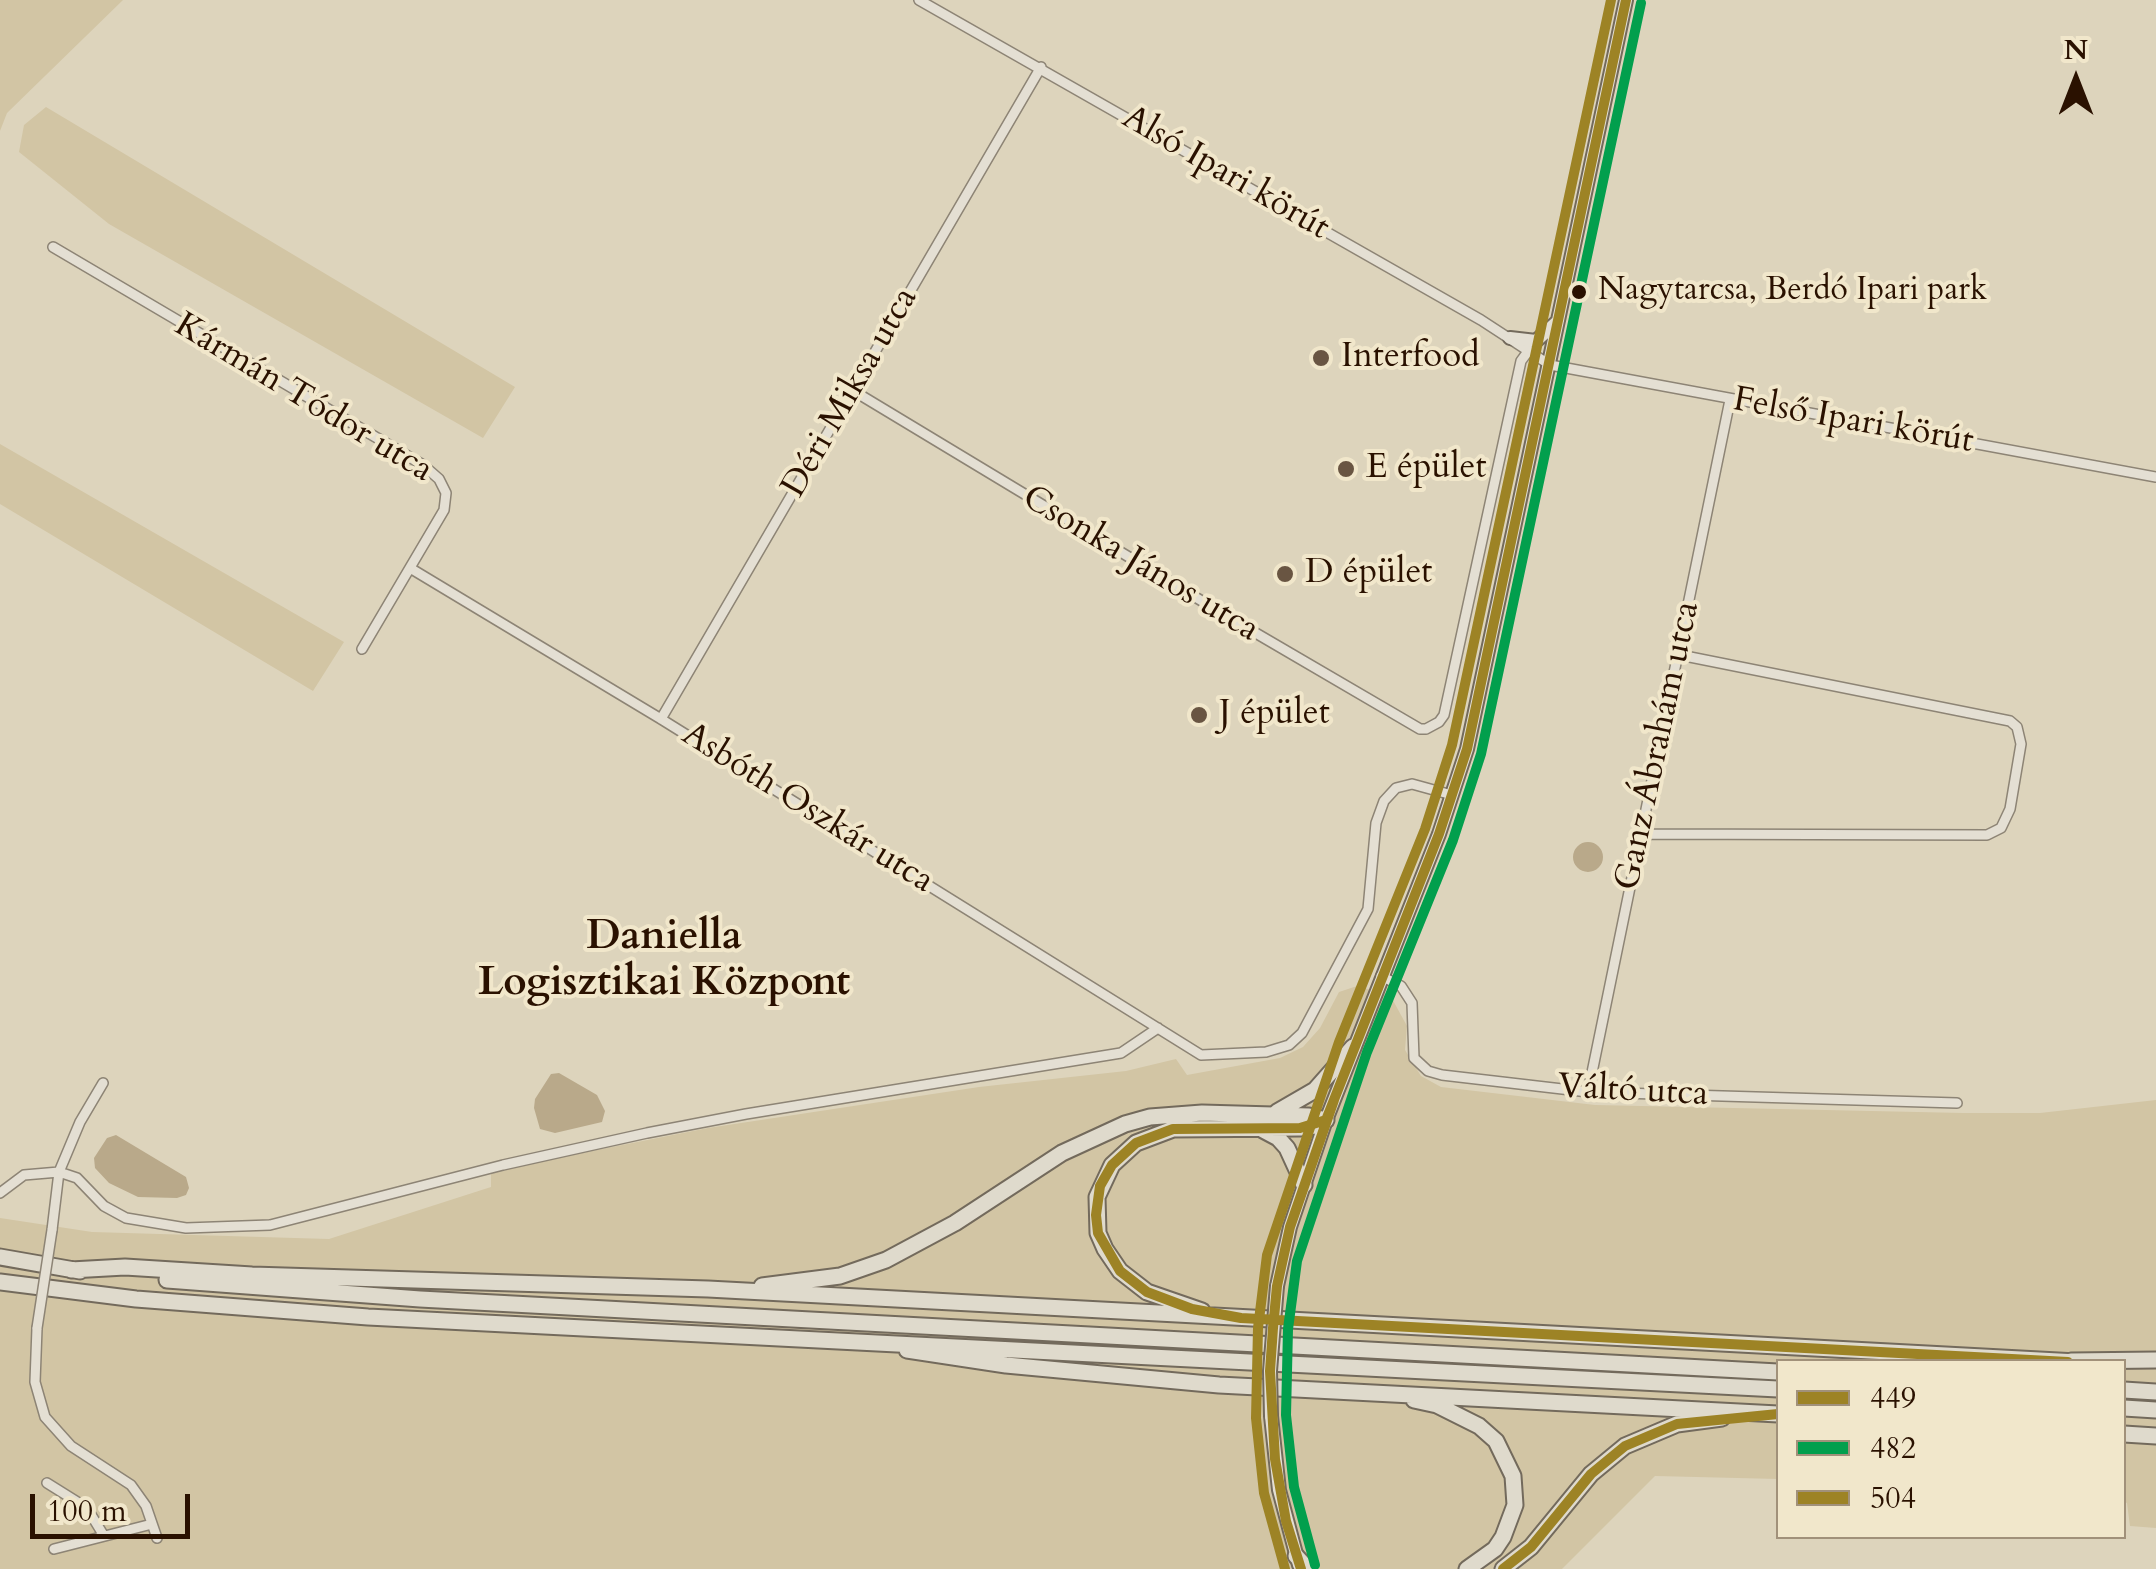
<!DOCTYPE html>
<html>
<head>
<meta charset="utf-8">
<style>
  body { margin:0 }
  #map { position:relative; width:2156px; height:1569px; overflow:hidden; background:#ddd4bc; font-family:Cardo,serif }
  canvas { display:block }
  .legend { position:absolute; left:1776px; top:1359px; width:350px; height:180px; box-sizing:border-box; background:#f1e7cb; border:2px solid #a1917a; margin:0; padding:12px 18px; list-style:none; font-size:30px; color:#2a1100 }
  .legend li { display:flex; align-items:center; gap:20px; height:50px }
  .legend b { width:50px; border:2px solid #a1917a }
  .north { position:absolute; left:2026px; top:30px; width:100px; height:100px; -webkit-text-stroke:8px #f1e7cb; paint-order:stroke; rotate:0deg; font-size:28px; font-weight:700; line-height:40px; text-align:center; color:#2a1100 }
  .north::after { content:''; display:block; margin:auto; width:35px; height:45px; background:#2a1100; clip-path:polygon(50% 0,100% 100%,50% 72%,0 100%) }
  .scale { position:absolute; left:30px; top:1494px; width:160px; height:45px; box-sizing:border-box; border:5px solid #2a1100; border-top:0; padding-left:12px; font-size:30px; line-height:35px; white-space:nowrap; color:#2a1100; -webkit-text-stroke:8px #f1e7cb; paint-order:stroke }
</style>
</head>
<body>
<div id="map">
<canvas width="2156" height="1569"></canvas>
<ul class="legend">
<li><b style="height:12px;background:#9d8325"></b>449</li>
<li><b style="height:12px;background:#029f4d"></b>482</li>
<li><b style="height:12px;background:#9d8325"></b>504</li>
</ul>
<div class="north">N</div>
<div class="scale">100 m</div>
</div>
<script>
const c = document.querySelector('canvas').getContext('2d');
c.lineJoin = 'round';
function paint(path, color) { c.fillStyle = color; c.fill(path, 'evenodd'); }
const shape = rows => new Path2D(rows.map(r => 'M' + r).join(''));
function trace(path, color, width, dash) { c.strokeStyle = color; c.lineWidth = width; c.lineCap = dash ? 'butt' : 'round'; c.setLineDash(dash || []); c.stroke(path); }
function drawText(font, color, halo, rows, align = 'center') {
  c.font = font + ' Cardo,serif'; c.lineWidth = 8; c.setLineDash([]); c.textBaseline = 'middle'; c.strokeStyle = halo; c.fillStyle = color; for (const [text, x, y, turn = 0] of rows) {
    c.save(); c.translate(x, y); c.rotate((+turn || 0) * Math.PI / 180); c.textAlign = isNaN(turn) ? turn : align; if (halo) c.strokeText(text, 0, 0); c.fillText(text, 0, 0); c.restore();
  }
}
paint(shape([
  [0,0,123,0,7,113,0,131],
  [46,107,515,387,483,438,109,224,19,152,24,125],
  [0,444,344,642,313,691,0,504],
  [1357,986,1390,995,1407,1026,1405,1050,1421,1076,1441,1087,1595,1105,1963,1113,2040,1113,2156,1100,2156,1528,2130,1526,2127,1503,2124,1502,2124,1362,1778,1362,1778,1479,1655,1476,1562,1569,0,1569,0,1218,92,1232,329,1239,491,1187,491,1171,708,1128,979,1087,1126,1071,1176,1059,1187,1075,1280,1058,1303,1047,1320,1028,1339,992]
]), '#d2c5a4');
paint(shape([
  '1573 857a15 15 0 1 1 30 0a15 15 0 1 1-30 0Z',
  [559,1073,597,1095,605,1111,602,1122,555,1133,540,1129,534,1108,535,1099,551,1074],
  [116,1135,186,1177,189,1188,186,1195,177,1198,138,1197,109,1183,95,1168,94,1158,107,1138]
]), '#b9a98a');
const street = shape([
  [919,0,1481,320,1550,365,2156,477],
  [53,247,423,465,439,479,446,493,444,510,362,649],
  [852,390,1230,618,1420,729,1426,729,1439,722,1444,715,1521,361,1529,350],
  [410,568,661,719,1201,1055,1266,1052,1289,1045,1302,1033,1368,909,1376,823,1384,801,1396,788,1412,784,1452,795],
  [661,719,1041,67],
  [1640,834,1987,835,2001,828,2010,809,2021,744,2017,727,2010,721,1680,655],
  [1381,976,1401,986,1412,1003,1414,1058,1428,1071,1442,1075,1588,1092,1957,1103],
  [1588,1092,1730,400],
  [0,1193,24,1175,59,1172,77,1178,104,1206,126,1218,186,1228,270,1225,503,1165,647,1133,746,1114,1121,1053,1158,1028],
  [52,1230,59,1172,80,1122,103,1083],
  [37,1328,35,1382,45,1417,71,1446,131,1485,146,1506,157,1538],
  [47,1483,87,1508,104,1536],
  [54,1549,152,1524]
]);
const secondary = shape([
  [1510,338,1536,341,1558,321],
  [1277,1286,1290,1227,1326,1120,1439,834,1467,749,1626,0],
  [1271,1416,1279,1490,1299,1565]
]);
const highway = shape([
  [1277,1112,1315,1090,1353,1047],
  [1263,1130,1278,1138,1287,1148,1304,1185],
  [0,1257,80,1271],
  [71,1270,125,1267,252,1275,708,1289,2077,1362],
  [167,1280,420,1299,1778,1372],
  [0,1282,136,1299,368,1317,1778,1389],
  [762,1286,840,1276,886,1260,955,1223,1062,1153,1125,1124,1150,1117,1202,1113,1309,1116,1326,1120],
  [1202,1311,1147,1292,1120,1271,1105,1249,1098,1233,1097,1197,1112,1165,1136,1143,1173,1129,1300,1128,1315,1126,1326,1120],
  [907,1350,1006,1365,1219,1385,1778,1414],
  [2071,1361,2156,1360],
  [2124,1390,2156,1392],
  [1414,1400,1437,1405,1479,1426,1496,1441,1513,1476,1515,1505,1503,1537,1495,1549,1467,1569],
  [2124,1408,2156,1410],
  [2124,1434,2156,1436],
  [1296,1556,1308,1569],
  [1503,1569,1531,1547,1591,1474,1625,1446,1677,1424,1722,1418]
]);
trace(street, '#8d8475', 12);
trace(secondary, '#736a5c', 16);
trace(highway, '#736a5c', 19);
trace(street, '#e4dfd3', 9);
trace(secondary, '#e4dfd3', 12);
trace(highway, '#dfdacc', 15);
const streetBridge = shape([
  [37,1328,52,1230]
]);
const secondaryBridge = shape([
  [1271,1416,1270,1371,1277,1286]
]);
trace(streetBridge, '#8d8475', 12, []);
trace(secondaryBridge, '#736a5c', 16, []);
trace(streetBridge, '#e4dfd3', 9);
trace(secondaryBridge, '#e4dfd3', 12);
trace(shape([
  [1626,0,1467,749,1439,834,1326,1120,1300,1128,1173,1129,1136,1143,1112,1165,1100,1186,1096,1215,1098,1233,1120,1271,1147,1292,1192,1309,1241,1318,2068,1362],
  [1301,1569,1286,1521,1275,1459,1270,1371,1273,1328,1277,1286,1290,1227,1334,1100],
  [1503,1569,1531,1547,1591,1474,1625,1446,1677,1424,1778,1414]
]), '#9d8325', 10);
trace(shape([
  [1315,1565,1294,1487,1286,1415,1288,1329,1297,1261,1367,1052,1453,840,1481,754,1641,3]
]), '#029f4d', 10);
trace(shape([
  [1285,1569,1264,1493,1256,1418,1258,1328,1267,1255,1339,1042,1425,829,1452,745,1611,0]
]), '#9d8325', 10);
for (const [x, y, r, color] of [
  [1579,292,9,"#2a1100"],
  [1321,358,10,"#695542"],
  [1346,469,10,"#695542"],
  [1285,574,10,"#695542"],
  [1199,715,10,"#695542"]
]) { const dot = new Path2D(); dot.arc(x, y, r, 0, 2 * Math.PI); c.fillStyle = color; c.fill(dot); trace(dot, '#f1e7cb', 4); }
drawText('32px', '#2a1100', '#f1e7cb', [
  ["Nagytarcsa, Berdó Ipari park",1598,292]
], 'left');
drawText('35px', '#2a1100', '#f1e7cb', [
  ["Alsó Ipari körút",1225,174,30],
  ["Déri Miksa utca",851,393,-60],
  ["Kármán Tódor utca",303,399,31],
  ["Felső Ipari körút",1853,422,10],
  ["Csonka János utca",1140,565,31],
  ["Ganz Ábrahám utca",1659,746,-78],
  ["Asbóth Oszkár utca",807,809,32],
  ["Váltó utca",1633,1092,3]
]);
drawText('35px', '#2a1100', '#f1e7cb', [
  ["Interfood",1341,358],
  ["E épület",1366,469],
  ["D épület",1305,574],
  ["J épület",1219,715]
], 'left');
drawText('bold 40px', '#2a1100', '#f1e7cb', [
  ["Daniella",664,939],
  ["Logisztikai Központ",664,985]
]);
</script>
</body>
</html>
